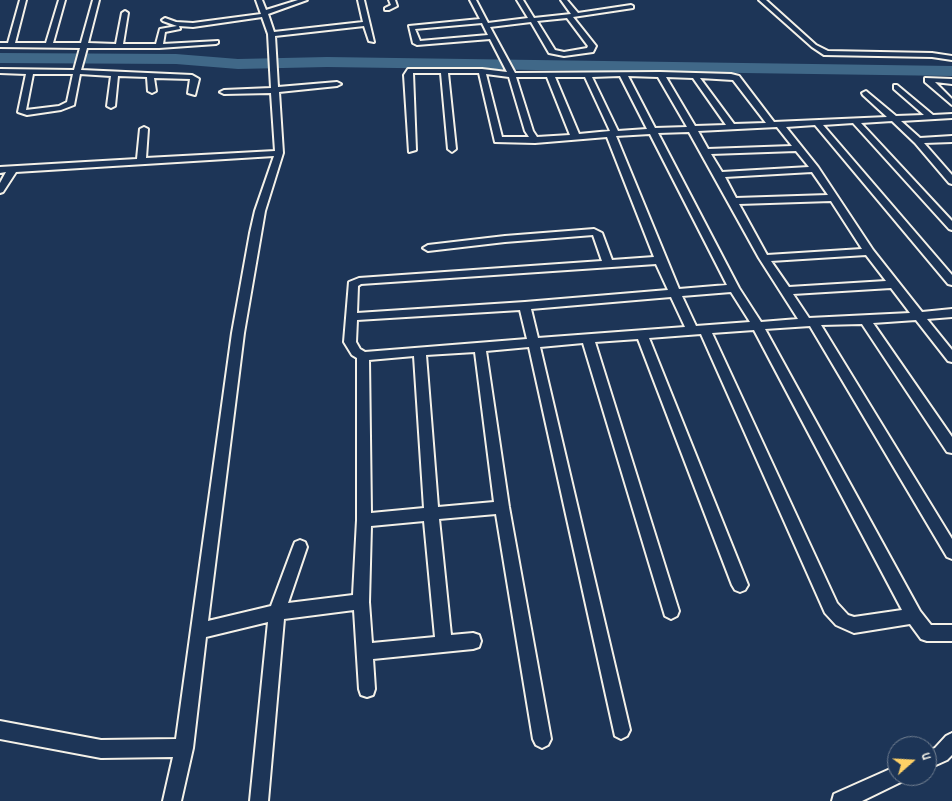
<!DOCTYPE html>
<html>
<head>
<meta charset="utf-8">
<style>
  body { margin:0 }
  #map { position:relative; width:952px; height:801px; overflow:hidden; background:#1d3557; font-family:Dekko,sans-serif }
  canvas { display:block }
  .north { position:absolute; left:887px; top:736px; width:50px; height:50px; box-sizing:border-box; background:#1d3557; border:1px solid #738091; border-radius:50%; rotate:71deg; font-size:14px; font-weight:700; line-height:20px; text-align:center; color:#f4f1e8 }
  .north::after { content:''; display:block; margin:auto; width:18px; height:22px; background:#ffd166; clip-path:polygon(50% 0,100% 100%,50% 72%,0 100%) }
</style>
</head>
<body>
<div id="map">
<canvas width="952" height="801"></canvas>
<div class="north">U</div>
</div>
<script>
const c = document.querySelector('canvas').getContext('2d');
c.lineJoin = 'round';
const shape = rows => new Path2D(rows.map(r => 'M' + r).join(''));
function paint(path, color) { c.fillStyle = color; c.fill(path, 'evenodd'); }
function trace(path, color, width, dash) { c.strokeStyle = color; c.lineWidth = width; c.lineCap = dash ? 'butt' : 'round'; c.setLineDash(dash || []); c.stroke(path); }
paint(shape([
  [0,53,176,54,238,59,327,57,952,66,952,76,327,67,238,69,176,64,0,63,0,53]
]), '#406888');
const minor = shape([
  [20,0,26,0,15,43,46,43,59,0,65,0,53,43,81,43,93,0,99,0,88,43,116,44,122,13,125,11,128,13,123,44,156,44,160,29,177,26,163,21,162,20,165,18,176,22,193,23,261,14,256,0,262,0,266,10,298,0,307,0,268,14,274,32,363,22,358,0,364,0,374,42,369,41,364,26,275,36,278,87,337,82,341,84,337,86,279,92,283,153,265,211,244,333,208,621,271,606,293,547,295,542,300,540,305,542,307,547,288,603,353,595,357,520,357,358,352,355,344,342,349,282,359,278,602,261,593,235,505,242,428,251,423,248,428,245,505,236,594,229,602,233,612,260,654,257,607,137,535,143,495,142,479,73,448,73,456,149,452,152,448,149,441,73,413,73,416,150,409,152,404,75,408,69,482,69,507,72,490,39,417,45,413,43,409,26,480,19,470,0,476,0,488,23,528,18,517,0,523,0,534,18,571,14,561,0,567,0,578,13,631,5,633,6,633,8,573,17,596,46,593,52,564,56,549,53,531,22,490,27,515,73,660,72,731,74,739,76,774,122,887,117,863,95,862,93,866,91,896,116,924,115,894,89,894,85,897,85,933,115,952,114,952,118,901,121,920,138,952,136,952,142,924,143,952,175,952,184,949,183,915,143,892,121,861,123,952,221,952,230,949,229,853,123,823,125,952,275,952,285,948,284,815,125,786,127,818,167,873,250,922,312,952,309,952,317,927,319,952,350,952,362,948,361,916,320,873,323,952,437,952,453,947,452,862,324,821,325,952,539,952,559,947,557,810,326,765,329,920,611,931,625,952,625,952,641,927,641,921,639,910,624,854,633,836,625,825,613,701,334,649,338,748,585,745,590,740,592,735,590,732,585,638,339,595,342,679,611,677,616,671,619,665,616,583,343,540,347,630,730,627,736,621,739,615,736,529,347,486,351,509,507,551,739,548,745,542,748,536,745,533,739,496,514,439,519,451,635,473,633,479,635,481,641,479,647,473,649,373,659,375,689,373,695,367,697,361,695,359,689,354,610,284,619,268,801,250,801,268,622,206,637,193,748,181,801,163,801,173,757,101,758,0,739,0,721,101,740,176,739,232,333,250,233,255,211,274,156,16,172,3,192,0,193,0,183,6,172,0,173,0,167,137,159,140,129,144,127,148,129,146,158,275,151,271,93,224,94,220,92,224,90,271,88,268,34,262,17,193,27,179,26,180,29,165,32,163,44,218,41,218,43,216,44,159,48,87,48,81,70,192,75,199,79,195,95,188,93,190,79,154,78,156,91,152,93,148,91,147,77,118,76,115,106,111,108,107,106,111,76,80,74,74,105,61,110,27,115,18,112,26,74,0,73,0,69,74,70,80,48,0,47,0,43,8,43,20,0],
  [567,18,588,46,587,48,564,52,555,50,537,21,567,18],
  [482,23,488,35,420,41,415,29,482,23],
  [33,74,73,74,67,102,59,106,26,110,33,74],
  [486,74,509,77,525,131,529,137,502,137,486,74],
  [620,76,647,129,618,131,592,77,620,76],
  [628,76,658,77,687,127,655,128,628,76],
  [516,77,547,77,570,135,537,137,533,131,516,77],
  [555,77,585,77,610,131,579,134,555,77],
  [666,77,693,78,726,125,695,126,666,77],
  [700,78,733,80,766,123,734,124,700,78],
  [777,127,792,146,708,149,698,131,777,127],
  [689,132,759,258,798,319,761,322,739,288,658,133,689,132],
  [650,134,727,285,679,289,616,136,650,134],
  [796,151,809,167,722,172,711,154,796,151],
  [812,172,828,195,736,198,725,177,812,172],
  [831,201,862,249,767,255,739,204,831,201],
  [866,255,886,281,789,287,771,261,866,255],
  [656,264,668,290,525,302,357,313,358,286,361,284,656,264],
  [891,288,910,313,809,318,793,294,891,288],
  [731,292,750,322,696,326,682,296,731,292],
  [671,297,685,327,538,338,531,309,671,297],
  [520,310,527,339,365,352,360,349,356,342,357,320,520,310],
  [754,330,902,610,854,617,848,615,837,603,712,333,754,330],
  [475,352,494,502,438,507,426,355,475,352],
  [414,356,424,508,371,513,369,360,414,356],
  [424,521,435,637,372,643,369,602,371,526,424,521],
  [389,0,395,0,397,6,389,10,385,10,385,8,391,5,389,0],
  [759,0,766,0,816,45,828,51,932,53,952,56,952,60,932,57,824,55,812,47,759,0],
  [925,78,952,79,952,84,935,82,952,99,952,105,925,82,925,78],
  [952,733,952,755,947,760,927,769,927,751,935,748,946,736,952,733],
  [897,766,897,776,906,776,903,781,862,801,832,801,834,794,897,766]
]);
trace(minor, '#f4f1e8', 4);
paint(minor, '#1d3557');
</script>
</body>
</html>
